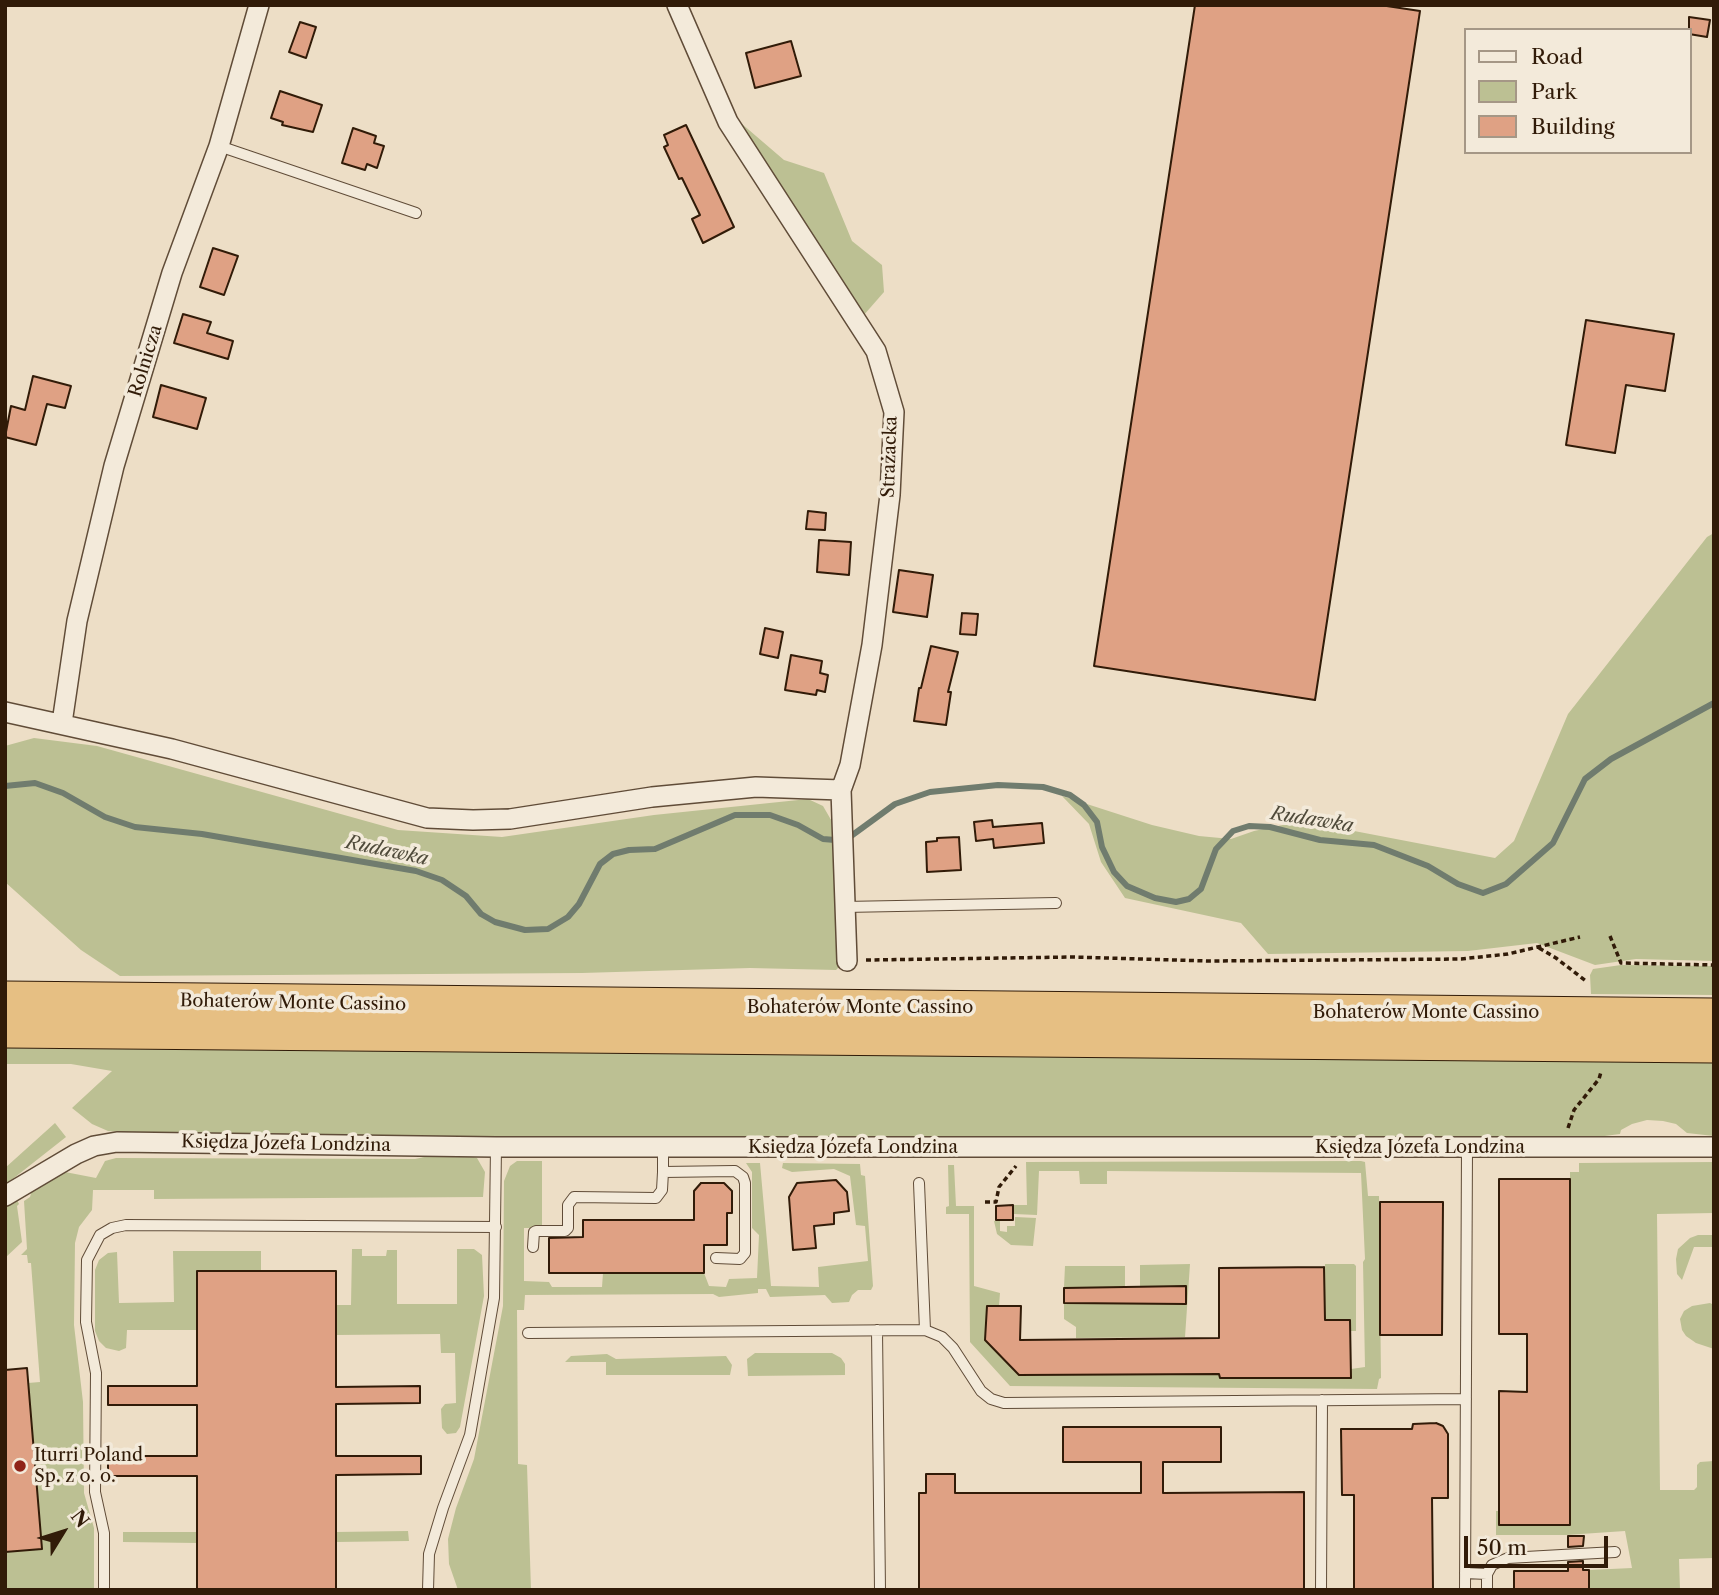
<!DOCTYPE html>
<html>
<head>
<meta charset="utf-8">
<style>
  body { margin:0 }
  #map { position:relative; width:1719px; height:1595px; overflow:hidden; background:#eddec6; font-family:"Libre Caslon Text",serif }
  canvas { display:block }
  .frame { position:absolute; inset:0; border:7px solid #311b08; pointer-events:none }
  .legend { position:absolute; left:1464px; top:28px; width:228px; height:126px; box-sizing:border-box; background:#f3eada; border:2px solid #a59786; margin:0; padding:9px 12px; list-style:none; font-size:21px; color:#311b08 }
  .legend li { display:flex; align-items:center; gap:14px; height:35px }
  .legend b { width:35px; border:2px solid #a59786 }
  .north { position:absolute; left:28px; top:1497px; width:70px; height:70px; -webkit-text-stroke:5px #f3eada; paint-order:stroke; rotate:52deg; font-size:19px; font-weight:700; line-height:28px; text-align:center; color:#311b08 }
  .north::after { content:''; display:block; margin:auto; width:24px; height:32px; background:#311b08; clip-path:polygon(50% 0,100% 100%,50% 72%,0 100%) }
  .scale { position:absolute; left:1464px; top:1536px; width:144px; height:32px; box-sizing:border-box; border:4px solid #311b08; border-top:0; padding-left:9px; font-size:21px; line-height:24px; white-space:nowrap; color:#311b08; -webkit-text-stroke:5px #f3eada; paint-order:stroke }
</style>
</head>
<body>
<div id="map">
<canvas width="1719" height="1595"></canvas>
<div class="frame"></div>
<ul class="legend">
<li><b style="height:9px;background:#f3eada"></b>Road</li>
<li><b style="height:19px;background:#bcc093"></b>Park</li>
<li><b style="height:19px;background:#dfa184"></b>Building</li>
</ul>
<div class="north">N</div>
<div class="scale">50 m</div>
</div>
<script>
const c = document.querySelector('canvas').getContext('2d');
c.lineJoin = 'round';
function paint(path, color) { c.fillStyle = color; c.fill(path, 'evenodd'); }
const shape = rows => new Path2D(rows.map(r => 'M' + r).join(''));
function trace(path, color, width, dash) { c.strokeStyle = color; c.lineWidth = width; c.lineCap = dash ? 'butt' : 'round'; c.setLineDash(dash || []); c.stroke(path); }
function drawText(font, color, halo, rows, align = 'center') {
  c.font = font + ' "Libre Caslon Text",serif'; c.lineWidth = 7; c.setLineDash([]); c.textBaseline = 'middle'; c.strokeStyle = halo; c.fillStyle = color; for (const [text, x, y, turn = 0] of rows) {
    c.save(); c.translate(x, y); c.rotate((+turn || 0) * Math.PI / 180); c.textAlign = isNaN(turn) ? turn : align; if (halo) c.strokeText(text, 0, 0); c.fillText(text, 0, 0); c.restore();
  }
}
paint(shape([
  [735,118,784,160,824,173,852,241,882,265,884,292,863,316],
  [1714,533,1714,961,1636,959,1595,965,1537,943,1468,951,1268,954,1241,923,1125,898,1101,862,1089,824,1062,796,1152,825,1199,836,1231,839,1254,831,1302,821,1495,858,1514,841,1568,714,1707,537],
  [34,738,97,746,398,830,502,837,654,815,808,799,823,806,834,825,841,965,836,970,750,968,582,973,120,976,81,950,5,882,5,746],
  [1621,965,1714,966,1714,995,1591,994,1590,975,1593,969],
  [5,1048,1714,1062,1714,1136,1687,1133,1676,1124,1663,1121,1647,1120,1632,1124,1621,1130,1620,1134,1574,1140,496,1140,130,1133,108,1131,92,1124,72,1108,112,1071,71,1064,5,1064],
  [55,1123,66,1137,5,1185,5,1168],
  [429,1156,471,1156,477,1158,485,1172,483,1197,154,1199,154,1190,93,1190,92,1210,79,1227,75,1243,74,1325,83,1402,84,1493,94,1528,94,1590,5,1590,5,1552,42,1548,28,1383,40,1382,31,1263,28,1263,27,1255,21,1255,27,1249,24,1201,30,1197,32,1190,65,1172,96,1178,105,1161,116,1158,415,1159],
  [517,1161,542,1161,542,1228,524,1228,524,1281,549,1282,552,1287,602,1287,603,1273,704,1273,709,1286,726,1287,729,1279,757,1278,759,1235,752,1228,752,1172,746,1163,760,1163,771,1286,819,1287,818,1267,868,1261,865,1226,856,1225,850,1176,834,1169,792,1172,782,1168,783,1163,860,1164,861,1175,865,1176,873,1286,871,1290,858,1290,852,1295,849,1302,832,1303,825,1295,770,1297,766,1289,758,1289,758,1293,719,1297,713,1294,525,1295,524,1310,517,1310,518,1464,527,1465,531,1590,458,1590,449,1564,448,1539,456,1508,474,1459,503,1306,504,1181,510,1166],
  [1361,1161,1365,1162,1368,1196,1379,1196,1381,1378,1379,1379,1377,1389,1010,1386,970,1342,969,1214,946,1214,946,1207,949,1206,948,1165,954,1165,956,1206,974,1206,974,1286,1000,1293,999,1306,987,1307,985,1340,1020,1375,1219,1374,1220,1378,1350,1378,1351,1369,1365,1367,1363,1262,1365,1259,1361,1173,1107,1171,1107,1184,1080,1184,1079,1171,1039,1171,1037,1215,1014,1214,1014,1205,1027,1205,1026,1162],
  [1714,1162,1714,1213,1657,1214,1660,1490,1694,1490,1697,1487,1697,1465,1700,1462,1714,1461,1714,1558,1679,1559,1680,1590,1589,1590,1589,1570,1632,1568,1625,1531,1566,1535,1496,1535,1496,1511,1499,1511,1499,1525,1570,1525,1570,1172,1579,1172,1579,1163],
  [17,1200,19,1204,17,1206,22,1242,5,1258,5,1208],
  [1015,1217,1036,1218,1033,1246,1011,1245,997,1234,994,1221,1000,1220,1000,1231,1007,1232,1007,1226,1015,1226],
  [1698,1235,1714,1235,1714,1247,1694,1247,1682,1280,1677,1274,1676,1259,1678,1249,1690,1238],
  [352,1249,362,1249,362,1256,386,1256,387,1250,397,1250,397,1304,457,1304,457,1249,474,1249,482,1255,484,1296,460,1427,456,1433,447,1434,442,1428,441,1409,445,1404,456,1403,455,1353,441,1353,440,1334,336,1335,336,1305,351,1305],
  [173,1251,261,1251,261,1271,197,1272,197,1330,127,1330,126,1348,119,1351,106,1348,99,1341,95,1331,95,1270,99,1260,108,1253,117,1252,119,1303,174,1302],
  [1190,1264,1185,1337,1076,1338,1076,1327,1064,1319,1064,1304,1186,1304,1186,1286,1140,1288,1140,1265],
  [1325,1264,1354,1264,1356,1266,1356,1331,1350,1331,1350,1320,1325,1320],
  [1065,1266,1125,1266,1125,1287,1064,1287],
  [1710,1303,1714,1305,1714,1349,1696,1343,1686,1336,1682,1330,1680,1319,1684,1311,1692,1306],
  [755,1353,832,1353,841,1358,845,1364,845,1375,748,1376,747,1359],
  [607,1354,616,1359,726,1356,732,1365,730,1375,606,1375,606,1362,565,1362,571,1356],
  [408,1531,409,1541,336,1542,336,1532],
  [123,1532,197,1532,197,1543,123,1542]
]), '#bcc093');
trace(shape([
  [5,786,35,783,63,793,105,817,135,827,202,834,416,871,442,880,466,896,481,914,495,922,525,930,548,929,568,917,579,904,600,864,613,854,629,850,655,849,735,815,770,815,798,825,823,839,835,840],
  [847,839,895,804,930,792,998,785,1043,787,1070,795,1084,805,1097,822,1102,847,1114,872,1127,886,1155,898,1176,902,1189,899,1201,889,1216,849,1233,831,1249,826,1270,827,1320,840,1374,845,1428,866,1458,884,1483,893,1506,884,1553,843,1585,779,1611,759,1714,703]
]), '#707c6e', 6);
const building = shape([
  [1195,5,1380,5,1420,11,1315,700,1094,666,1195,5],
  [1689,17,1710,20,1707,37,1689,34,1689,17],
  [300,22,316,27,306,58,289,52,300,22],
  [791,41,801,76,755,88,746,53,791,41],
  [280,91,322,105,313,132,282,125,283,122,271,118,280,91],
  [686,125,734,227,703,243,692,219,700,215,682,178,679,179,664,147,668,145,664,135,686,125],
  [353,128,376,136,374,143,384,146,377,168,367,164,365,170,342,163,353,128],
  [213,248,238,256,224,295,200,287,213,248],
  [183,314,211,322,207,333,233,341,228,359,174,343,183,314],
  [1586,320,1674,334,1665,391,1626,385,1615,453,1566,445,1586,320],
  [33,376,71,386,65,408,47,404,36,445,5,437,11,406,25,410,33,376],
  [161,385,206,398,197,429,153,417,161,385],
  [808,511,826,513,825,530,806,529,808,511],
  [819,540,851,542,849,575,817,572,819,540],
  [899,570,933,575,927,617,893,612,899,570],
  [962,613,978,614,976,635,960,634,962,613],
  [765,628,783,632,778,658,760,654,765,628],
  [931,646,958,652,948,692,951,692,946,725,914,721,919,688,921,688,931,646],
  [791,655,822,661,820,673,828,675,825,692,817,690,816,695,785,690,791,655],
  [992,820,993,827,1042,823,1044,843,994,848,993,839,976,841,974,822,992,820],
  [959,837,961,870,927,872,926,842,937,841,937,838,959,837],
  [1499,1179,1570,1179,1570,1525,1499,1525,1499,1391,1527,1392,1527,1334,1499,1334,1499,1179],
  [836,1180,847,1192,849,1211,834,1213,834,1224,814,1226,816,1248,793,1250,789,1197,797,1183,836,1180],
  [701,1183,724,1183,732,1191,732,1213,727,1213,727,1245,704,1245,704,1273,549,1273,549,1238,583,1237,583,1220,694,1220,694,1191,701,1183],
  [1380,1202,1443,1202,1442,1335,1380,1335,1380,1202],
  [1013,1205,1013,1220,996,1220,996,1206,1013,1205],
  [1324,1267,1325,1320,1350,1320,1351,1378,1220,1378,1219,1374,1019,1375,985,1340,987,1306,1021,1306,1020,1340,1219,1338,1219,1268,1324,1267],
  [197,1271,336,1271,336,1387,420,1386,420,1403,336,1404,336,1456,421,1456,421,1474,336,1475,336,1590,197,1590,197,1476,108,1476,108,1456,197,1456,197,1405,108,1405,108,1386,197,1386,197,1271],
  [1186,1286,1186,1304,1064,1303,1064,1288,1186,1286],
  [27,1368,42,1549,5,1552,5,1370,27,1368],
  [1436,1423,1443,1426,1448,1434,1448,1498,1432,1498,1433,1590,1354,1590,1354,1495,1342,1495,1341,1429,1412,1429,1413,1424,1436,1423],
  [1063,1427,1221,1427,1221,1462,1163,1462,1163,1493,1304,1492,1304,1590,919,1590,919,1493,926,1493,926,1474,955,1474,955,1493,1141,1493,1141,1462,1063,1462,1063,1427],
  [1568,1536,1584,1536,1583,1546,1568,1547,1568,1536],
  [1583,1561,1583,1570,1589,1570,1589,1590,1514,1590,1514,1571,1568,1571,1568,1562,1583,1561]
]);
paint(building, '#dfa184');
trace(building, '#311b08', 2);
const service = shape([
  [219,146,416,213],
  [844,907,1056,903],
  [663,1147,663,1172,735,1171,743,1177,745,1183,745,1253,740,1259,716,1258],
  [919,1183,925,1330],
  [533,1247,534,1232,536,1231,565,1231,568,1228,568,1205,574,1197,656,1198,662,1190,663,1172],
  [877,1330,880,1590],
  [528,1333,925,1330,942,1337,953,1348,981,1391,991,1399,1004,1403,1466,1399],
  [1465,1573,1487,1574,1492,1565,1508,1558,1615,1552],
  [1487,1574,1487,1590],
  [104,1590,104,1533,95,1492,96,1373,86,1322,87,1260,100,1235,112,1228,126,1225,496,1227],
  [428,1590,429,1554,443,1508,470,1435,494,1298,496,1147],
  [1321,1590,1322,1400],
  [1465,1590,1467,1148]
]);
const minor = shape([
  [677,5,728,122,876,351,894,412,890,495,872,645,850,765,841,790,847,961],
  [5,712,172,749,427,818,473,820,510,819,652,797,756,787,841,790],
  [62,723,77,621,114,466,172,273,219,146,259,5],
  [5,1196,76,1154,94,1146,117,1142,496,1147,1714,1147]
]);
const motorway = shape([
  [5,1000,1714,1017],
  [5,1029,1714,1044]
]);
trace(service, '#604c38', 12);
trace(minor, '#604c38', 22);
trace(motorway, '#311b08', 39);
trace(shape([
  [1610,936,1621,963,1714,965],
  [1539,948,1556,958,1586,981],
  [866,960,1072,957,1210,961,1461,959,1508,954,1580,937],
  [1568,1128,1574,1110,1599,1079,1601,1072],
  [985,1202,996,1202,999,1187,1016,1166]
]), '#311b08', 3.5, [5, 3.5]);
trace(service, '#f3eada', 10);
trace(minor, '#f3eada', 19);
trace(motorway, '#e6bf83', 37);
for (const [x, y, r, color] of [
  [20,1466,7,"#8f2418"]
]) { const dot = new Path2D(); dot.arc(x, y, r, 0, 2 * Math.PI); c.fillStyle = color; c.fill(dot); trace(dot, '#f3eada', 2.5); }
drawText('18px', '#311b08', '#f3eada', [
  ["Rolnicza",146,361,-73],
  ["Strażacka",890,457,-88],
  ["Bohaterów Monte Cassino",293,1003,1],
  ["Bohaterów Monte Cassino",860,1008],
  ["Bohaterów Monte Cassino",1426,1013],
  ["Księdza Józefa Londzina",286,1144,1],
  ["Księdza Józefa Londzina",853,1148],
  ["Księdza Józefa Londzina",1420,1148]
]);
drawText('18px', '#311b08', '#f3eada', [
  ["Iturri Poland",34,1456],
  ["Sp. z o. o.",34,1477]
], 'left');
drawText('italic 19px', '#504b3b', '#f3eada', [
  ["Rudawka",1312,820,9],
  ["Rudawka",387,851,12]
]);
</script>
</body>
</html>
